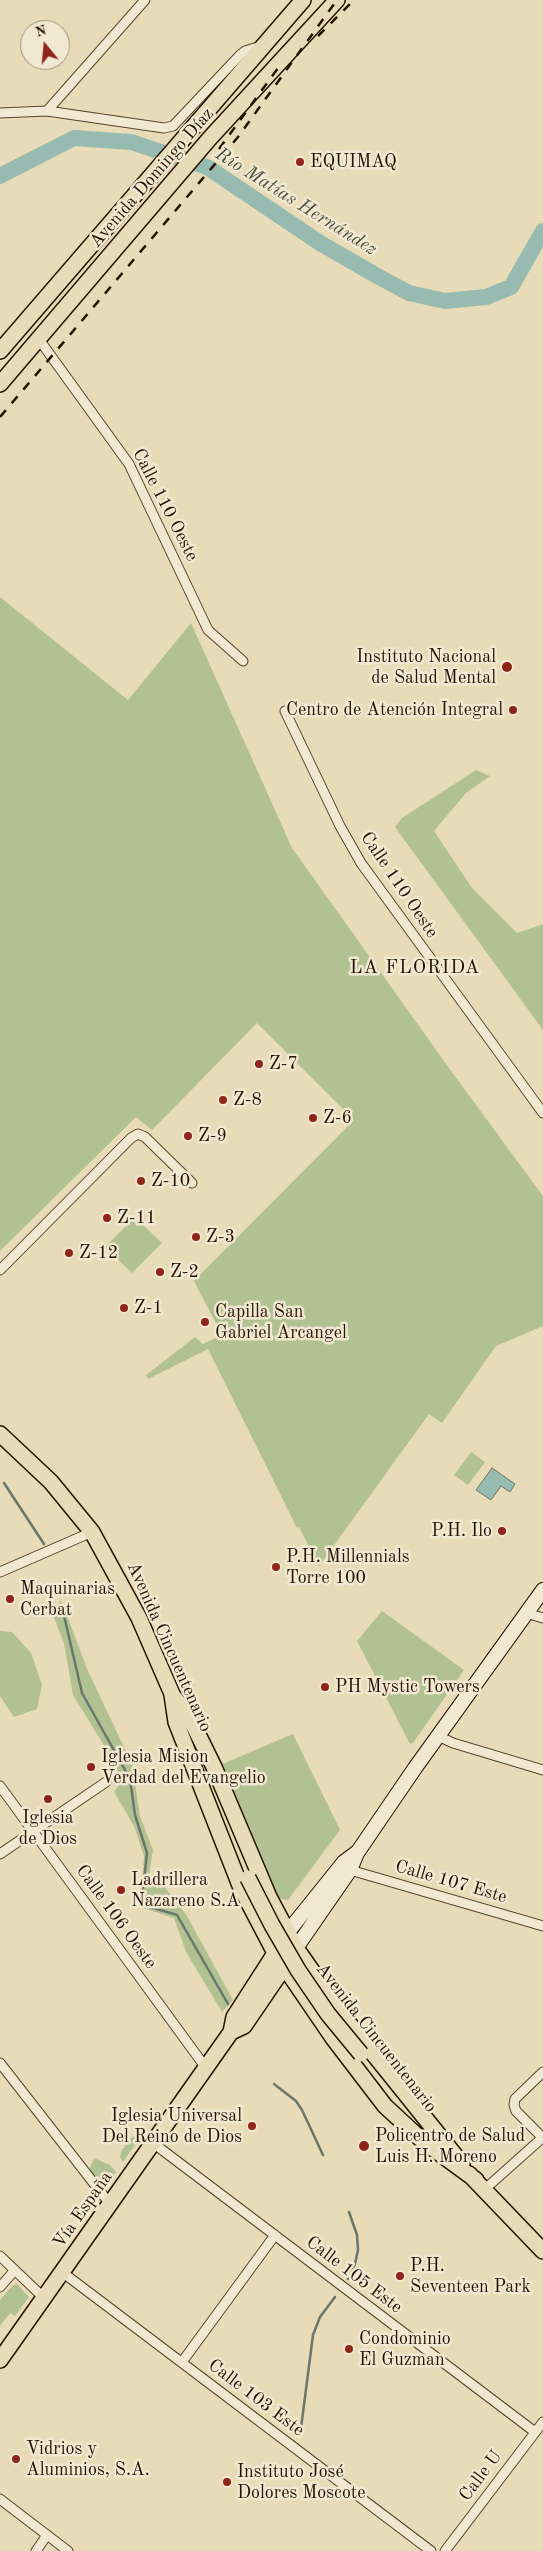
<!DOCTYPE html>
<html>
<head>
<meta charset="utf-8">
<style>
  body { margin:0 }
  #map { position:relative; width:543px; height:2551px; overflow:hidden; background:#e8dbb7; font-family:"Old Standard TT",serif }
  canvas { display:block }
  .north { position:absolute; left:20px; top:20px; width:50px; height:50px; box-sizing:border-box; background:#f0e8d0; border:1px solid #9f937d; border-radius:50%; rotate:343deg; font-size:14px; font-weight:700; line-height:20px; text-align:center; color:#251300 }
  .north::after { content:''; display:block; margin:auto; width:18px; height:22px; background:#8f2418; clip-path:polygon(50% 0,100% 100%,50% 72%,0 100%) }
</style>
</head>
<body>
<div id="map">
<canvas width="543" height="2551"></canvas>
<div class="north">N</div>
</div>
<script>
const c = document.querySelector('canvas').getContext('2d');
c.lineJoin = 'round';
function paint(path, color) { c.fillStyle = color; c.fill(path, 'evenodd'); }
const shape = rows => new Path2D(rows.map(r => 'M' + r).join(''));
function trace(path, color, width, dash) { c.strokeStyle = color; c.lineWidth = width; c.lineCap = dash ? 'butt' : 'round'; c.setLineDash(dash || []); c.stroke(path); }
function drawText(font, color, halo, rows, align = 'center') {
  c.font = font + ' "Old Standard TT",serif'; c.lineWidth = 5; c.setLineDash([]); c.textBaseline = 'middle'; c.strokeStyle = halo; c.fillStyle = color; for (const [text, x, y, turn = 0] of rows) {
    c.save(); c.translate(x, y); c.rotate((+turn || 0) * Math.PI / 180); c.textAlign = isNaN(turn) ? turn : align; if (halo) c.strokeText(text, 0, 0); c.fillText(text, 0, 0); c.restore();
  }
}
paint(shape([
  [0,597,128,700,191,623,292,848,454,1075,543,1196,543,1326,496,1346,442,1423,429,1414,319,1566,299,1527,297,1528,208,1349,148,1379,146,1375,195,1337,203,1344,222,1335,194,1281,354,1120,257,1023,152,1130,136,1117,0,1251],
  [476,770,490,776,466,793,434,831,472,888,517,933,543,924,543,1030,395,827,402,818],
  [135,1217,162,1243,132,1273,105,1247],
  [471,1452,485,1462,468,1485,454,1475],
  [61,1600,88,1671,140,1781,135,1783,140,1816,153,1850,147,1888,161,1882,187,1916,233,2000,222,2012,186,1952,174,1918,143,1908,141,1905,144,1856,134,1826,114,1792,122,1780,105,1747,73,1695,64,1643,52,1613],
  [382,1611,464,1670,413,1743,410,1744,357,1641],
  [0,1631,12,1632,31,1653,42,1685,37,1709,14,1717,0,1696],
  [293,1734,340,1830,288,1900,277,1898,247,1832,249,1828,220,1765],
  [135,2136,140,2138,123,2162,120,2157,122,2150,131,2138],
  [94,2158,110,2165,116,2172,109,2183,103,2186,89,2170],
  [17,2284,29,2297,15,2316,10,2313,0,2326,0,2300,12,2286]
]), '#b1c192');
const water = shape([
  [492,1468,515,1484,510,1492,501,1486,491,1500,476,1490,492,1468]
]);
paint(water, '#97bbb0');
trace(water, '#69786a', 1);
trace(shape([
  [4,1483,44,1544],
  [62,1607,82,1693,130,1779,135,1815,147,1853,143,1890,145,1902,147,1906,177,1915,228,2004],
  [274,2084,296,2101,302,2110,323,2155],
  [348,2279,355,2264,358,2250,357,2235,349,2212],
  [301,2428,313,2335,320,2317,335,2297]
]), '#69786a', 2.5);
trace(shape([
  [0,176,74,138,131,142,207,167,320,243,379,277,409,293,445,301,486,297,511,287,543,231]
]), '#97bbb0', 16);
const minor = shape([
  [47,111,145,0],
  [0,113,47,111,164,128,173,126,240,55,245,51,261,46],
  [38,338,129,464,208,630,243,661],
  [285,711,340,826,361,863,543,1113],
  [0,1270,131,1138,138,1134,145,1137,192,1183],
  [0,1572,92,1532],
  [526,1613,543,1618],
  [438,1736,453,1743,543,1770],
  [0,1786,206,2068],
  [0,1854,106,1782],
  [350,1870,543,1926],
  [0,2063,110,2204],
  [543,2072,515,2099,514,2105,516,2111,543,2138],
  [153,2143,535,2432],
  [485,2189,542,2138],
  [0,2256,44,2298],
  [62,2272,431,2551],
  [0,2287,14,2271],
  [182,2362,275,2235],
  [0,2499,68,2551],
  [36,2551,47,2535],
  [445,2551,543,2422]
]);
const secondary = shape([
  [287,1933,344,1862,356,1853],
  [296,1948,350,1870,357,1853,415,1768,543,1590]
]);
const primary = shape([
  [0,351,303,0],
  [0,384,210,138,337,0],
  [0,1434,51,1482,92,1532,139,1618,176,1703],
  [172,1695,176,1722,241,1888,275,1953,333,2038,385,2106,424,2142,476,2180],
  [173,1696,189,1716,214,1767,269,1897,296,1948,347,2021,462,2164],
  [231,2032,244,2026,289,1960],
  [469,2174,543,2251],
  [0,2360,231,2032,234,2017,279,1947]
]);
trace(minor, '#56452e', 11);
trace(secondary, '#251300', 16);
trace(primary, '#251300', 18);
trace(minor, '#f0e8d0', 9);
trace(secondary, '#f0e8d0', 14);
trace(primary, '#e8dbb7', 15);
trace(shape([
  [318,36,354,0],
  [219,149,281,64],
  [0,417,238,137,337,0]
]), '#251300', 2.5, [9, 9]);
const primaryBridge = shape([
  [248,1878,272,1925,298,1970,328,2014,361,2054]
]);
trace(primaryBridge, '#251300', 18, []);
trace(primaryBridge, '#e8dbb7', 15);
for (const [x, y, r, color] of [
  [300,162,5,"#8f2418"],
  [507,667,6,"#8f2418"],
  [513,710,5,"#8f2418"],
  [259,1064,5,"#8f2418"],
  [223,1100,5,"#8f2418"],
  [313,1118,5,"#8f2418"],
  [188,1136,5,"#8f2418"],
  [141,1181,5,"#8f2418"],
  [107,1218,5,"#8f2418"],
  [196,1237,5,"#8f2418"],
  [69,1253,5,"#8f2418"],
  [160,1272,5,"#8f2418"],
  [124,1308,5,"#8f2418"],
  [205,1322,5,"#8f2418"],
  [502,1531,5,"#8f2418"],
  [276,1567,5,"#8f2418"],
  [10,1599,5,"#8f2418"],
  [325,1687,5,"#8f2418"],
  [91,1767,5,"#8f2418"],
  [48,1799,5,"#8f2418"],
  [121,1890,5,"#8f2418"],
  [252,2126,5,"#8f2418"],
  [364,2146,6,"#8f2418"],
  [400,2276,5,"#8f2418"],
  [349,2349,5,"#8f2418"],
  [16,2459,5,"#8f2418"],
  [227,2482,5,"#8f2418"]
]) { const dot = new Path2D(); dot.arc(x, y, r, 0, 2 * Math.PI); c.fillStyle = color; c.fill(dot); trace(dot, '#f0e8d0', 2); }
drawText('18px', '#251300', '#f0e8d0', [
  ["EQUIMAQ",310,162],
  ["Instituto Nacional",496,657,"right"],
  ["de Salud Mental",496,678,"right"],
  ["Centro de Atención Integral",503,710,"right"],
  ["Z-7",269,1064],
  ["Z-8",233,1100],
  ["Z-6",323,1118],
  ["Z-9",198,1136],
  ["Z-10",151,1181],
  ["Z-11",117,1218],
  ["Z-3",206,1237],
  ["Z-12",79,1253],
  ["Z-2",170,1272],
  ["Z-1",134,1308],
  ["Capilla San",215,1312],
  ["Gabriel Arcangel",215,1333],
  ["P.H. Ilo",492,1531,"right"],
  ["P.H. Millennials",286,1557],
  ["Torre 100",286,1578],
  ["Maquinarias",20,1589],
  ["Cerbat",20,1610],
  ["PH Mystic Towers",335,1687],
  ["Iglesia Mision",101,1757],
  ["Verdad del Evangelio",101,1778],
  ["Iglesia",48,1818,"center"],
  ["de Dios",48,1839,"center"],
  ["Ladrillera",131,1880],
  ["Nazareno S.A",131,1901],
  ["Iglesia Universal",242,2116,"right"],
  ["Del Reino de Dios",242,2137,"right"],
  ["Policentro de Salud",375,2136],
  ["Luis H. Moreno",375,2157],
  ["P.H.",410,2266],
  ["Seventeen Park",410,2287],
  ["Condominio",359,2339],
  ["El Guzman",359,2360],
  ["Vidrios y",26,2449],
  ["Aluminios, S.A.",26,2470],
  ["Instituto José",237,2472],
  ["Dolores Moscote",237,2493]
], 'left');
drawText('18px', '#251300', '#f0e8d0', [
  ["Avenida Domingo Díaz",152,178,-49],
  ["Calle 110 Oeste",165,505,63],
  ["Calle 110 Oeste",399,885,56],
  ["Avenida Cincuentenario",169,1647,66],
  ["Calle 107 Este",451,1882,16],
  ["Calle 106 Oeste",116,1917,54],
  ["Avenida Cincuentenario",376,2038,52],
  ["Vía España",83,2210,-55],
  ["Calle 105 Este",354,2275,37],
  ["Calle 103 Este",256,2398,37],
  ["Calle U",481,2476,-53]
]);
drawText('italic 19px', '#4d4e3e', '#f0e8d0', [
  ["Río Matías Hernández",296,202,32]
]);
c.letterSpacing = '1px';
drawText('19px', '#251300', '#f0e8d0', [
  ["LA FLORIDA",415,968]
]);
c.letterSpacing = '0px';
</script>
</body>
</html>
